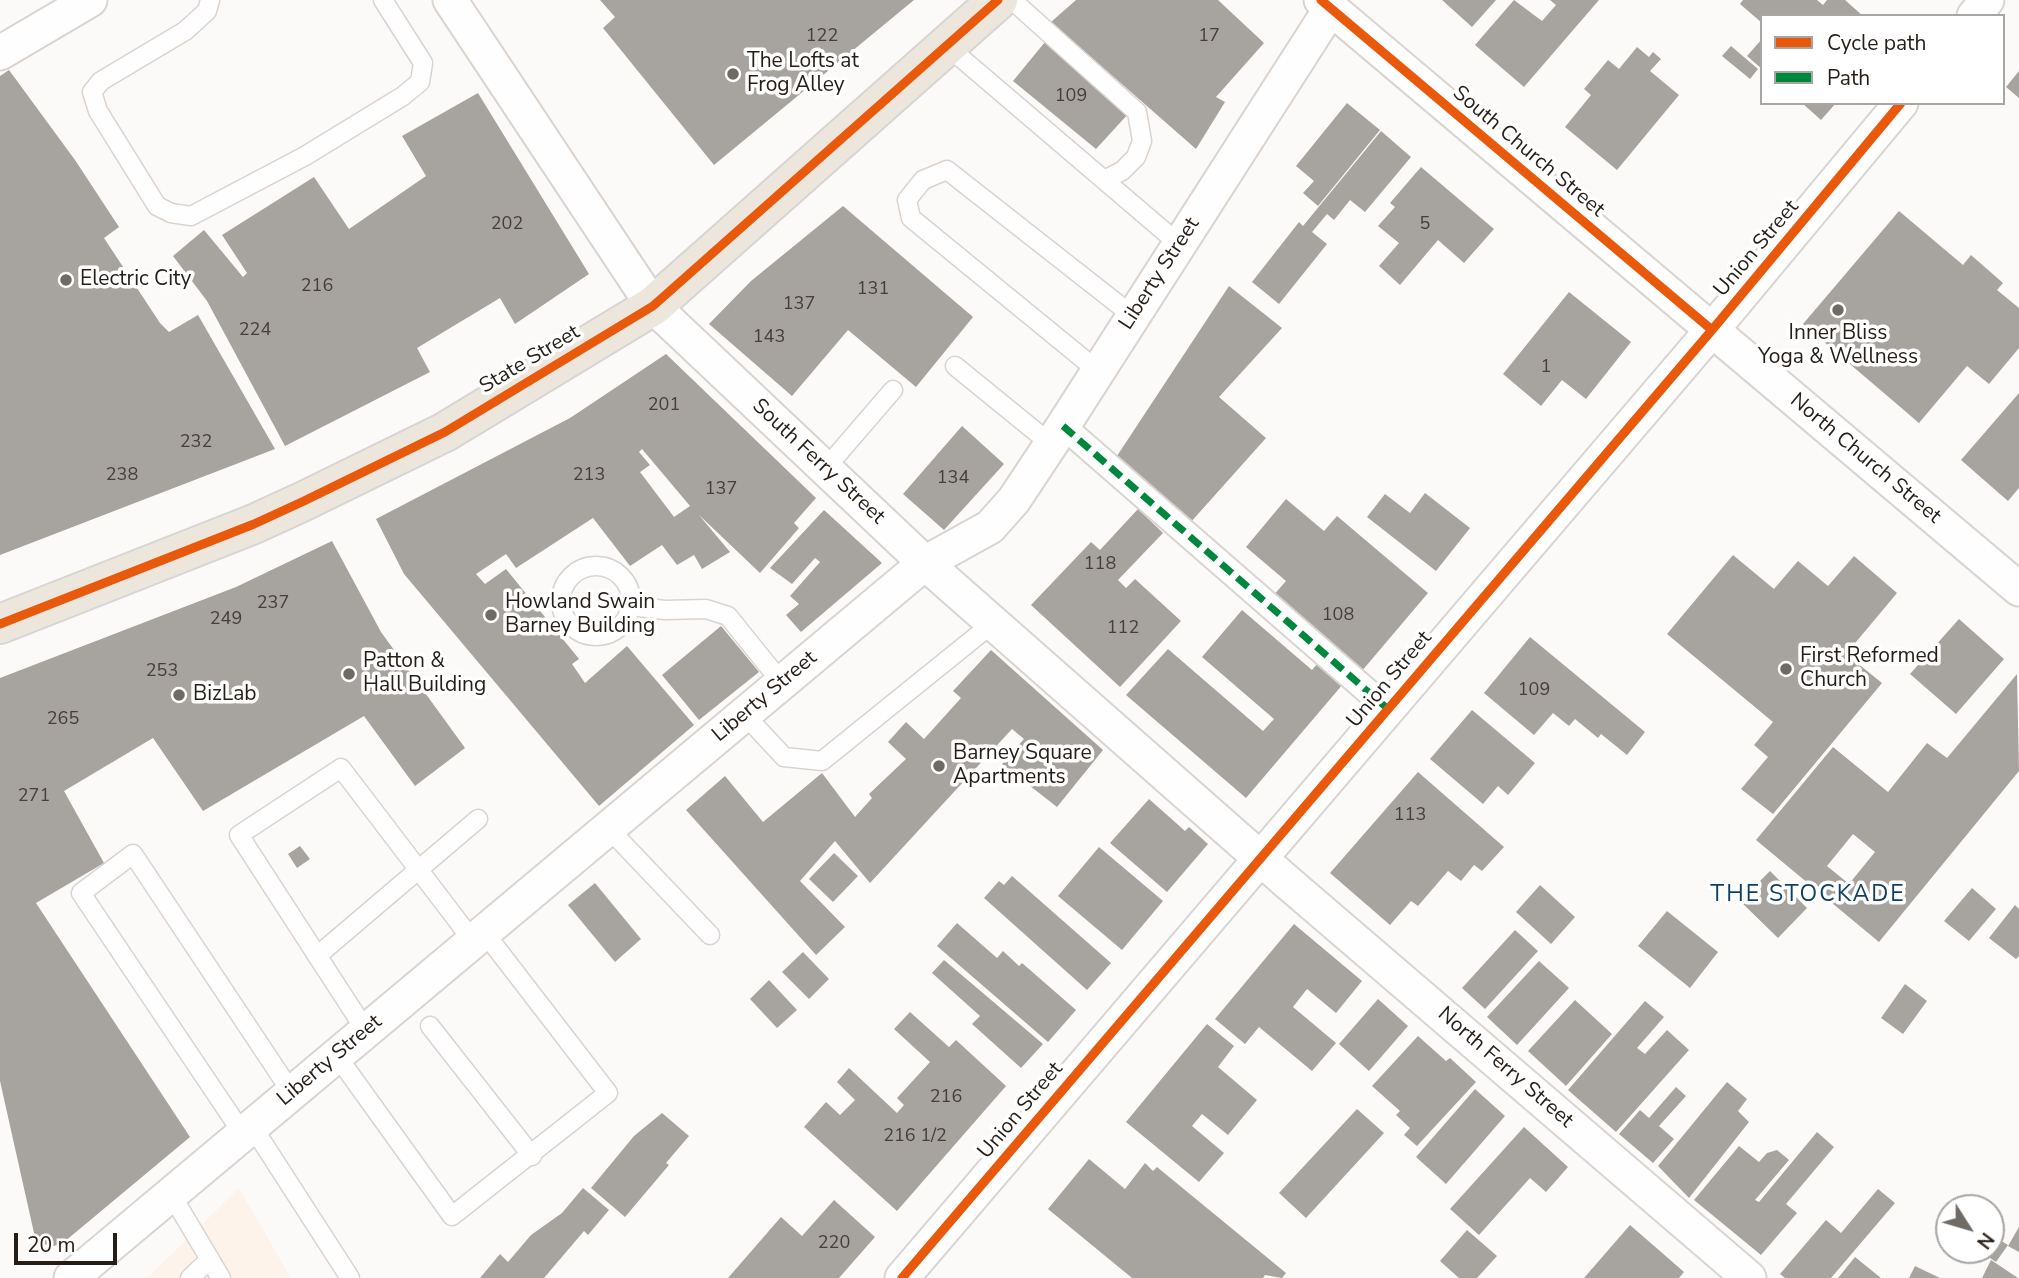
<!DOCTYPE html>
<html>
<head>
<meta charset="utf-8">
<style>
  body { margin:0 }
  #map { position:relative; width:2019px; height:1278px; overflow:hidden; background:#fcfaf8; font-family:"Nunito Sans",sans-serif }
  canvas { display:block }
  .legend { position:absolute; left:1760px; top:14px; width:245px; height:91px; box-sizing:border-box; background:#fff; border:2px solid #a8a5a2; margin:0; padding:9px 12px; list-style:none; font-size:21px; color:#251d16 }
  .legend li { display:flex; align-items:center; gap:14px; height:35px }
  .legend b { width:35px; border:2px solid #a8a5a2 }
  .north { position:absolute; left:1935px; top:1194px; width:70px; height:70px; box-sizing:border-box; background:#fff; border:2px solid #a8a5a2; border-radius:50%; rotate:127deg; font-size:19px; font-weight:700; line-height:28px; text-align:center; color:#251d16 }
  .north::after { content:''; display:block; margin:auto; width:24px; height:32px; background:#706a65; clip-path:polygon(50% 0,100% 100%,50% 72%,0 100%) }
  .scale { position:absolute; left:14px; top:1233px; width:103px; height:32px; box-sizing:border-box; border:4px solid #251d16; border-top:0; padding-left:9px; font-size:21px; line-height:24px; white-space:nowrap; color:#251d16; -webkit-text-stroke:5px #fff; paint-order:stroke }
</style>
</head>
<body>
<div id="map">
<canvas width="2019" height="1278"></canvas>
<ul class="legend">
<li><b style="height:9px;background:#e8590c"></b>Cycle path</li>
<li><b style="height:9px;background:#00873e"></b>Path</li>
</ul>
<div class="north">N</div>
<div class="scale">20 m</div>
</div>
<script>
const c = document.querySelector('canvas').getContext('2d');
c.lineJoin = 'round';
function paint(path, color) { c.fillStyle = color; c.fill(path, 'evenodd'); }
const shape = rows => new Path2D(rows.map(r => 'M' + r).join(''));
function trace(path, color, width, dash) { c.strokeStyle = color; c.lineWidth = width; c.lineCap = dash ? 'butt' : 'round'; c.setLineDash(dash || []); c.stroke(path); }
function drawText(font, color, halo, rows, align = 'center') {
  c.font = font + ' "Nunito Sans",sans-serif'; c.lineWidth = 7; c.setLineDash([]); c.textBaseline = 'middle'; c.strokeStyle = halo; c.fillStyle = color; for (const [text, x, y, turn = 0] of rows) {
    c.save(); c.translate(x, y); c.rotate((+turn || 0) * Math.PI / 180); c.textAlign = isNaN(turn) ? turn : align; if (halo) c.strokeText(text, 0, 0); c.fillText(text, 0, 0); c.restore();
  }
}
paint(shape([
  [239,1188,291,1278,147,1278]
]), '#fdf3ea');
paint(shape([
  [600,0,914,0,714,165,603,28,615,17],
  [1076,0,1218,0,1264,43,1216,97,1225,102,1196,149,1051,22],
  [1442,0,1496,0,1472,27],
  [1514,0,1542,21,1556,5,1550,0,1599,0,1524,87,1475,45],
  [1743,0,1817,0,1823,5,1827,0,1845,0,1863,16,1762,16,1762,23,1740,4],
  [1762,39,1762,69,1747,56],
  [1045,42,1129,113,1096,149,1013,81],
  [1731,46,1758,69,1750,79,1722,56],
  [1637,47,1649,57,1653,52,1661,59,1650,71,1679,95,1617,170,1565,127,1591,95,1584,89,1608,60,1619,69],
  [9,70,75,160,119,227,104,238,160,323,169,332,198,315,275,449,0,555,0,76],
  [2019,71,2019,98,2006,87],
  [478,93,589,274,515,324,500,298,417,348,430,372,285,446,207,301,173,256,204,230,243,277,247,273,222,235,314,177,349,229,426,176,402,136],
  [1347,103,1380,130,1318,206,1303,193,1314,181,1296,166],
  [1802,103,1836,103,1821,120],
  [1381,131,1411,157,1365,212,1350,200,1334,220,1327,214,1312,232,1327,244,1279,304,1252,282,1299,222,1303,226],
  [1421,167,1494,229,1464,263,1438,240,1400,285,1379,266,1399,243,1378,226,1395,207,1390,203],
  [843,206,973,317,916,387,848,330,792,396,709,324,751,281],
  [1899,211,1963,265,1971,255,2003,283,1997,290,2019,308,2019,348,1989,384,1967,366,1919,423,1803,324],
  [1229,286,1282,328,1219,397,1266,438,1190,523,1113,462],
  [1569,292,1631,342,1586,399,1562,380,1541,406,1503,374],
  [666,354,816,498,794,523,799,528,760,573,699,515,730,552,702,569,694,555,677,565,662,545,630,566,593,518,516,568,506,554,476,574,485,584,506,569,579,659,572,664,585,683,627,646,694,725,599,806,404,574,376,519,570,418],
  [642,449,690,506,674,517,640,472,650,465,639,452],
  [2019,393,2019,488,2008,501,1961,460],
  [962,426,1004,464,944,530,903,494],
  [1425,493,1470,528,1436,571,1367,517,1385,494,1410,513],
  [1286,499,1324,531,1337,516,1428,593,1361,672,1272,597,1286,581,1246,547],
  [1138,509,1163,533,1118,580,1126,588,1135,579,1181,621,1120,687,1031,605,1091,542,1100,550],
  [824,510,882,563,801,632,786,615,799,604,790,596,820,562,815,558,792,584,770,568],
  [332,541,381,632,465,748,415,786,364,716,203,811,153,738,64,791,104,863,36,903,190,1137,64,1242,54,1246,42,1244,34,1233,0,1081,0,678,236,587],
  [1733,555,1774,589,1798,561,1828,586,1854,556,1897,593,1846,654,1882,683,1773,814,1741,789,1768,757,1754,745,1773,722,1667,634],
  [1242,610,1312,670,1318,663,1343,684,1246,798,1126,695,1168,649,1263,731,1274,719,1202,657],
  [1959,619,2004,659,1956,714,1910,674],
  [721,626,759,672,699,720,662,675],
  [1530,637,1645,732,1627,755,1601,734,1598,738,1575,719,1569,726,1553,713,1534,735,1484,693],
  [991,650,1103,750,1057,807,1002,764,1024,739,1012,729,870,883,835,841,800,881,845,927,816,955,686,810,725,776,763,822,822,773,855,817,872,798,869,794,906,759,888,742,906,722,924,739,961,698,953,691],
  [2017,674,2019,771,1879,942,1756,840,1833,747,1888,792,1927,743,1947,758],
  [1853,834,1875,852,1849,884,1827,866],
  [1472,710,1535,763,1508,795,1498,786,1483,804,1430,759],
  [1418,772,1504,847,1482,871,1474,865,1461,881,1448,871,1418,906,1411,901,1390,925,1330,873],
  [1149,799,1185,831,1189,827,1208,844,1167,892,1110,843],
  [300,846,310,859,297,868,288,854],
  [1099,847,1163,901,1122,950,1058,896],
  [834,853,858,876,833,902,809,879],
  [1770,871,1807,908,1778,938,1740,901],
  [1012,876,1111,963,1087,990,984,898,999,881,1004,885],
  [595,883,641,939,615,962,568,905],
  [1540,885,1575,917,1551,944,1516,912],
  [1972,888,1996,909,1969,941,1944,921],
  [2015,905,2019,909,2019,956,2016,959,1989,938],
  [1667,911,1718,952,1690,988,1638,946],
  [957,923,997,958,1003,951,1019,966,1022,963,1076,1010,1048,1042,937,946],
  [1294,924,1362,981,1336,1013,1307,989,1293,1007,1336,1043,1312,1071,1259,1027,1245,1044,1215,1019],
  [1515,930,1538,951,1485,1009,1462,988],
  [803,952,829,979,809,999,782,972],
  [944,960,1043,1044,1021,1068,972,1024,980,1016,932,973],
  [1539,961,1569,988,1517,1045,1487,1017],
  [769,980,797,1010,777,1028,750,999],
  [1905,984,1927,1001,1903,1034,1881,1018],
  [1378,999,1408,1026,1369,1071,1339,1044],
  [1575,1000,1612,1034,1566,1086,1528,1051],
  [1645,1001,1664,1017,1637,1048,1645,1054,1667,1030,1689,1050,1616,1132,1568,1090],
  [910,1012,949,1047,956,1040,1006,1086,897,1211,804,1127,826,1102,840,1115,855,1100,837,1082,849,1068,897,1113,904,1105,897,1098,930,1062,894,1029],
  [1207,1024,1234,1046,1218,1067,1257,1100,1228,1135,1202,1114,1192,1126,1224,1153,1199,1182,1126,1122],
  [1418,1036,1446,1061,1450,1058,1476,1082,1417,1146,1404,1135,1410,1128,1396,1115,1400,1111,1372,1086],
  [1727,1082,1747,1099,1738,1111,1749,1122,1689,1198,1658,1166],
  [1676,1087,1686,1096,1659,1126,1674,1139,1653,1163,1619,1134,1640,1110,1649,1118],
  [1475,1089,1505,1116,1446,1184,1416,1157],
  [1357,1109,1384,1133,1306,1218,1279,1193],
  [662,1113,689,1136,666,1163,669,1165,625,1217,591,1188,634,1136],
  [1524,1127,1568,1167,1546,1192,1530,1178,1479,1235,1450,1209],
  [1817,1132,1834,1147,1786,1204,1797,1213,1761,1255,1694,1200,1739,1146,1759,1162,1767,1153,1777,1150,1789,1160,1755,1200,1759,1202],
  [1089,1159,1125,1189,1145,1163,1153,1171,1157,1167,1286,1273,1282,1278,1265,1275,1263,1278,1132,1278,1048,1209],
  [583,1188,609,1210,588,1235,584,1231,544,1278,480,1278,500,1254,508,1262,531,1235,562,1213],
  [1878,1189,1895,1203,1831,1278,1785,1278,1780,1274,1826,1220,1841,1233],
  [834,1200,875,1237,839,1278,728,1278,781,1217,802,1236],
  [1630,1225,1684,1272,1679,1278,1584,1278],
  [2019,1227,2019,1252,2008,1246],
  [1467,1230,1497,1256,1477,1278,1459,1278,1440,1261],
  [1991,1235,2008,1245,1996,1262,1978,1250,1991,1250],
  [1855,1257,1881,1278,1838,1278],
  [1991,1260,2018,1278,1982,1278],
  [1915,1266,1940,1278,1909,1278]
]), '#a7a39e');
const service = shape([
  [210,0,207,11,185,31,101,81,92,92,98,111,157,206,171,213,191,216,305,156,403,96,420,82,423,63,383,0],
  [1012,0,1137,112,1142,141,1136,157,1122,171,1104,180],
  [947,46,1179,244],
  [955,366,1051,444],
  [1098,371,911,218,907,200,923,180,947,170,1133,316],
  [825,469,893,390],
  '561 601a35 35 0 1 1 70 0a35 35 0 1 1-70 0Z',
  [631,606,665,610,706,609,728,616,782,683],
  [744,714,784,757,822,761,993,623],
  [608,828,710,935],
  [317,956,478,819],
  [430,1026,532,1156],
  [366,1031,239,835,341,768,473,941],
  [337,1056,452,1216,608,1093,484,932],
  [252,1126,350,1278],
  [243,1134,81,893,133,854,292,1093],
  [171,1194,221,1278],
  [190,1278,210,1259]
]);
const pedestrian = shape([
  [1063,426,1388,709]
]);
const minor = shape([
  [450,0,653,306,925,563,1286,881,1749,1278],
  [1321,0,2019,589],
  [1974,16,1987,0],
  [0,53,90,0],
  [71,1278,925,563,990,527,1014,500,1063,426,1331,8],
  [902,1278,1712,330,1901,103]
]);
const primary = shape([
  [0,624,254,524,304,501,445,432,653,306,998,0]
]);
trace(service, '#d9d4d0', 21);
trace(pedestrian, '#d9d4d0', 28);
trace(minor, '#d9d4d0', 37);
trace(primary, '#d7d5d3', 42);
trace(service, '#fffefe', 18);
trace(pedestrian, '#fffefe', 24);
trace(minor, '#fffefe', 33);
trace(primary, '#ede6dc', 38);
trace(shape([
  [1063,426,1388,709]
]), '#00873e', 7, [14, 7]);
trace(shape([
  [1321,0,1712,330],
  [0,624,254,524,304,501,445,432,653,306,998,0],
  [902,1278,1712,330,1901,103]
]), '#e8590c', 9);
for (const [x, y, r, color] of [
  [733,74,7,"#706a65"],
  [66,280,7,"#706a65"],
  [1838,310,7,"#706a65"],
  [491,615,7,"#706a65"],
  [1786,669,7,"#706a65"],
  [349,674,7,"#706a65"],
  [179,695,7,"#706a65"],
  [939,766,7,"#706a65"]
]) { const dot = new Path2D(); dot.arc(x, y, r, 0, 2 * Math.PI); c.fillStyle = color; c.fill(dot); trace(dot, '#fff', 2.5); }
drawText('18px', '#463e38', null, [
  ["122",822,37],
  ["17",1209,37],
  ["109",1071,97],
  ["202",507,225],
  ["5",1425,225],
  ["216",317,287],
  ["131",873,290],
  ["137",799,305],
  ["224",255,331],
  ["143",769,338],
  ["1",1546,368],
  ["201",664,406],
  ["232",196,443],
  ["238",122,476],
  ["213",589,476],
  ["134",953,479],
  ["137",721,490],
  ["118",1100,565],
  ["237",273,604],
  ["108",1338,616],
  ["249",226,620],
  ["112",1123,629],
  ["253",162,672],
  ["109",1534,691],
  ["265",63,720],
  ["271",34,797],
  ["113",1410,816],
  ["216",946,1098],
  ["216 1/2",915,1137],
  ["220",834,1244]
]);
drawText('21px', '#251d16', '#fff', [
  ["The Lofts at",747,62],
  ["Frog Alley",747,86],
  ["Electric City",80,280],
  ["Inner Bliss",1838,334,"center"],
  ["Yoga & Wellness",1838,358,"center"],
  ["Howland Swain",505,603],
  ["Barney Building",505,627],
  ["First Reformed",1800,657],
  ["Church",1800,681],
  ["Patton &",363,662],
  ["Hall Building",363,686],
  ["BizLab",193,695],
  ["Barney Square",953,754],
  ["Apartments",953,778]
], 'left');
drawText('21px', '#251d16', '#fff', [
  ["South Church Street",1528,152,40],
  ["Union Street",1757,249,-50],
  ["Liberty Street",1160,274,-57],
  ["State Street",530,360,-31],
  ["North Church Street",1865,459,40],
  ["South Ferry Street",818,462,43],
  ["Union Street",1390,680,-50],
  ["Liberty Street",765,697,-40],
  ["Liberty Street",330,1061,-40],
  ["North Ferry Street",1505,1068,41],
  ["Union Street",1021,1111,-50]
]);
c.letterSpacing = '2px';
drawText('23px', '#104165', '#fff', [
  ["THE STOCKADE",1808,895]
]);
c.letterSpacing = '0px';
</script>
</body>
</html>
